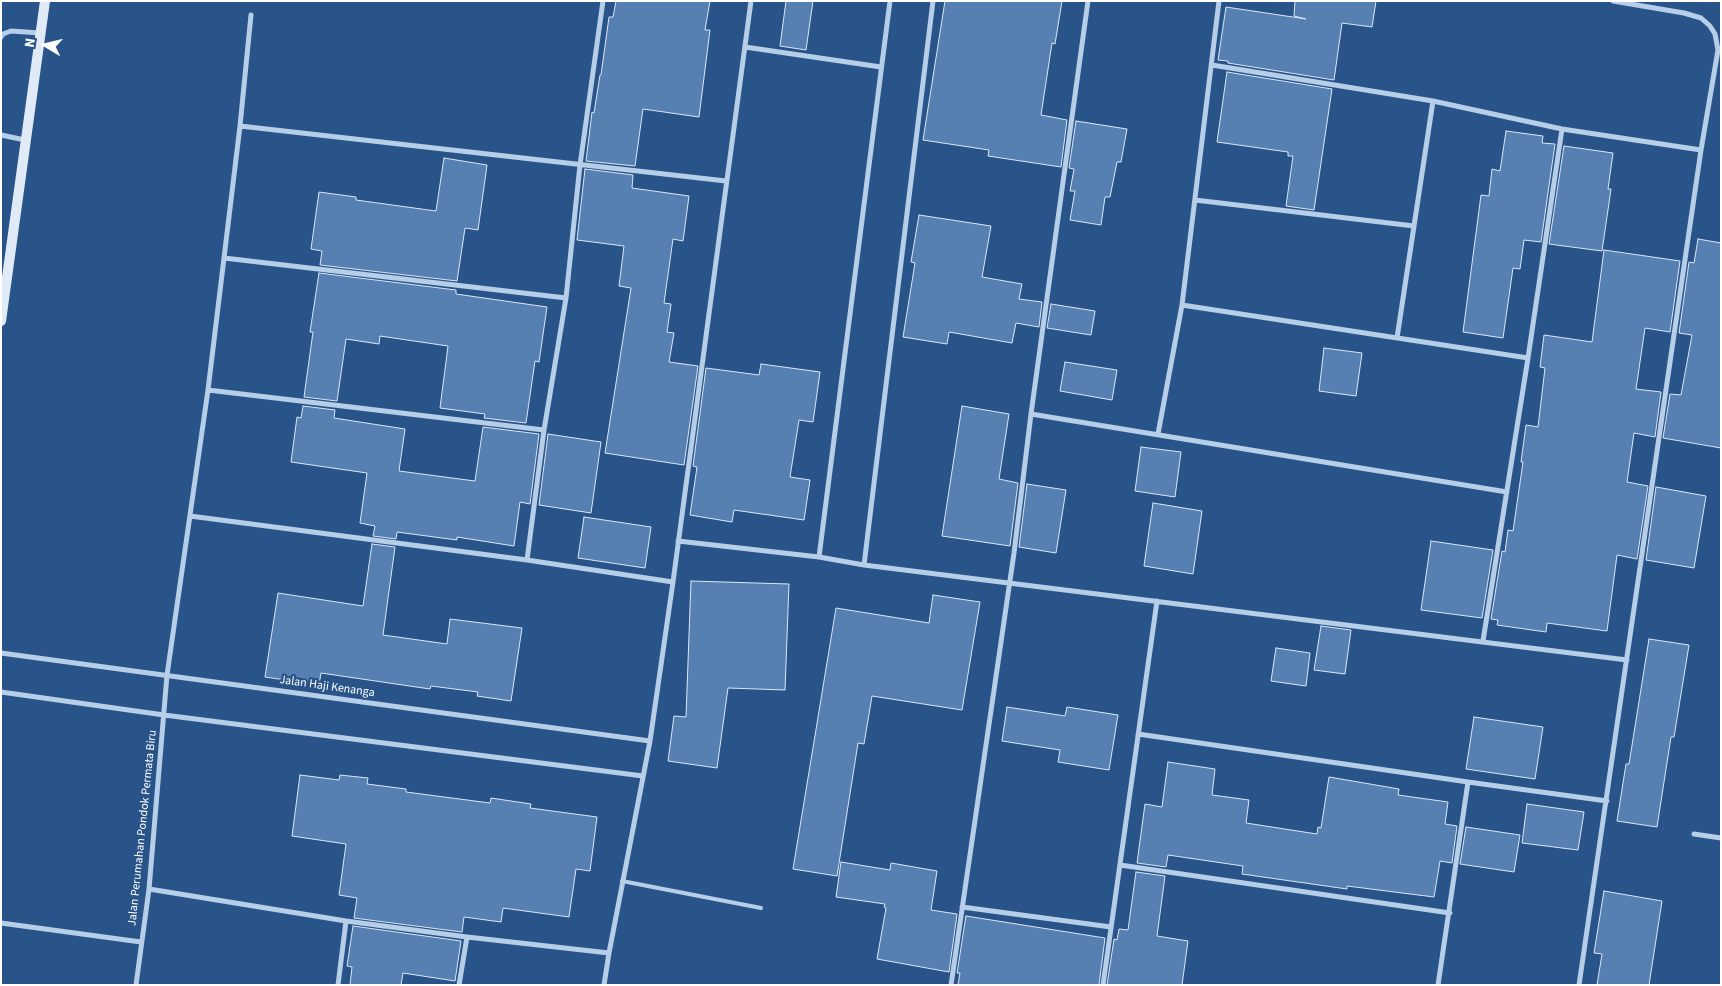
<!DOCTYPE html>
<html>
<head>
<meta charset="utf-8">
<style>
  body { margin:0 }
  #map { position:relative; width:1722px; height:986px; overflow:hidden; background:#29548a; font-family:"Source Sans 3",sans-serif }
  canvas { display:block }
  .frame { position:absolute; inset:0; border:2px solid #fff; pointer-events:none }
  .north { position:absolute; left:20px; top:20px; width:50px; height:50px; -webkit-text-stroke:4px #29548a; paint-order:stroke; rotate:279deg; font-size:14px; font-weight:700; line-height:20px; text-align:center; color:#fff }
  .north::after { content:''; display:block; margin:auto; width:18px; height:22px; background:#fff; clip-path:polygon(50% 0,100% 100%,50% 72%,0 100%) }
</style>
</head>
<body>
<div id="map">
<canvas width="1722" height="986"></canvas>
<div class="frame"></div>
<div class="north">N</div>
</div>
<script>
const c = document.querySelector('canvas').getContext('2d');
c.lineJoin = 'round';
function paint(path, color) { c.fillStyle = color; c.fill(path, 'evenodd'); }
const shape = rows => new Path2D(rows.map(r => 'M' + r).join(''));
function trace(path, color, width, dash) { c.strokeStyle = color; c.lineWidth = width; c.lineCap = dash ? 'butt' : 'round'; c.setLineDash(dash || []); c.stroke(path); }
function drawText(font, color, halo, rows, align = 'center') {
  c.font = font + ' "Source Sans 3",sans-serif'; c.lineWidth = 4.5; c.setLineDash([]); c.textBaseline = 'middle'; c.strokeStyle = halo; c.fillStyle = color; for (const [text, x, y, turn = 0] of rows) {
    c.save(); c.translate(x, y); c.rotate((+turn || 0) * Math.PI / 180); c.textAlign = isNaN(turn) ? turn : align; if (halo) c.strokeText(text, 0, 0); c.fillText(text, 0, 0); c.restore();
  }
}
const building = shape([
  [616,1,710,1,705,30,710,30,699,117,643,109,635,166,586,161,592,112,594,113,600,75,601,75,609,17,613,17,616,1],
  [786,1,813,1,806,50,780,46,786,1],
  [945,1,1062,1,1055,44,1052,43,1041,115,1067,120,1061,167,988,156,989,150,923,140,945,1],
  [1295,1,1376,1,1372,27,1342,23,1334,80,1228,63,1228,61,1218,60,1226,7,1306,19,1294,16,1295,1],
  [1227,72,1332,89,1314,210,1286,206,1293,156,1288,156,1288,152,1217,142,1227,72],
  [1076,121,1127,129,1121,162,1117,162,1110,197,1105,197,1101,225,1070,220,1075,191,1070,191,1074,169,1069,168,1076,121],
  [1506,131,1543,136,1542,143,1555,144,1541,242,1524,240,1520,269,1513,268,1503,338,1463,332,1481,195,1489,196,1492,169,1500,171,1506,131],
  [1564,146,1613,153,1608,189,1611,189,1602,251,1549,244,1564,146],
  [444,158,487,165,478,230,465,228,457,281,320,265,322,251,311,249,319,192,356,197,356,200,436,211,444,158],
  [585,169,633,175,632,188,689,196,683,241,673,239,664,303,671,304,667,332,674,333,669,362,698,366,684,465,605,453,631,288,619,286,624,246,577,240,585,169],
  [919,215,991,226,982,277,1022,284,1019,299,1042,302,1039,327,1016,323,1012,343,949,332,947,344,903,337,915,263,911,262,919,215],
  [1698,239,1721,243,1721,448,1663,438,1670,394,1681,395,1692,335,1679,333,1689,262,1694,263,1698,239],
  [1604,250,1680,261,1670,332,1645,328,1636,389,1661,392,1655,437,1634,433,1627,482,1648,486,1637,559,1617,555,1607,631,1547,623,1546,632,1497,625,1498,620,1491,619,1502,551,1505,552,1508,530,1513,531,1523,462,1521,462,1526,425,1538,427,1545,368,1540,367,1544,335,1592,342,1604,250],
  [319,273,456,290,456,294,547,307,539,362,535,361,526,423,484,418,485,414,440,408,448,346,380,336,379,344,346,339,337,401,304,397,313,332,310,332,319,273],
  [1051,304,1095,311,1091,335,1047,328,1051,304],
  [1324,348,1362,353,1356,396,1319,391,1324,348],
  [1065,362,1117,370,1112,400,1060,391,1065,362],
  [761,364,820,372,813,422,799,420,790,477,810,480,804,520,734,510,732,522,690,515,697,467,693,466,706,368,759,375,761,364],
  [303,406,335,410,334,418,405,429,399,471,475,481,483,427,539,434,530,504,520,502,514,546,457,537,457,540,397,532,396,539,373,536,375,526,360,523,367,473,291,462,297,417,301,418,303,406],
  [962,406,1009,414,999,479,1018,483,1010,546,942,536,962,406],
  [548,434,601,442,591,513,539,505,548,434],
  [1141,447,1181,452,1175,497,1135,491,1141,447],
  [1027,484,1066,490,1056,553,1019,547,1027,484],
  [1656,487,1706,496,1694,568,1646,560,1656,487],
  [1153,503,1202,511,1193,574,1144,566,1153,503],
  [584,517,651,527,645,568,578,558,584,517],
  [1431,541,1493,550,1482,618,1421,610,1431,541],
  [372,544,395,547,383,635,447,644,450,619,522,628,511,701,477,696,478,692,431,686,430,689,321,673,319,685,265,677,278,593,363,606,372,544],
  [691,581,789,584,785,690,728,688,717,768,668,761,674,716,686,717,691,581],
  [933,595,980,602,962,710,872,696,864,744,858,743,837,876,793,869,836,608,929,623,933,595],
  [1321,626,1351,630,1345,674,1314,670,1321,626],
  [1649,639,1689,645,1674,737,1671,737,1657,827,1617,821,1626,764,1629,764,1649,639],
  [1276,648,1310,653,1306,686,1271,681,1276,648],
  [1007,707,1065,716,1067,707,1118,715,1109,770,1058,762,1060,750,1002,741,1007,707],
  [1474,717,1543,727,1535,779,1466,769,1474,717],
  [1168,762,1215,769,1212,795,1249,800,1246,823,1317,834,1318,827,1321,828,1329,777,1399,789,1398,795,1448,802,1445,824,1457,826,1452,863,1440,861,1434,897,1347,886,1347,889,1242,874,1243,866,1168,855,1166,867,1137,863,1145,804,1162,807,1168,762],
  [300,775,339,780,340,775,368,778,367,784,406,789,406,792,490,803,491,798,531,804,530,808,597,817,590,871,576,869,569,917,503,908,501,922,464,917,462,932,354,918,357,898,339,895,346,844,292,836,300,775],
  [1527,804,1584,812,1578,850,1522,843,1527,804],
  [1466,827,1520,835,1514,872,1460,864,1466,827],
  [841,862,890,870,891,863,937,871,931,910,957,914,949,972,877,959,886,908,884,907,885,904,836,897,841,862],
  [1136,872,1165,876,1157,936,1188,941,1182,985,1107,985,1114,939,1117,940,1119,929,1128,930,1136,872],
  [1604,891,1662,901,1649,985,1597,985,1602,954,1594,953,1604,891],
  [966,916,1105,938,1099,985,958,985,960,973,957,973,966,916],
  [353,926,461,941,455,981,403,973,401,985,350,985,352,967,347,966,353,926]
]);
paint(building, '#5680b2');
trace(building, '#dbe8f7', 1);
trace(shape([
  [622,881,761,908]
]), '#b7cee9', 4);
trace(shape([
  [1,37,3,34,11,31,40,33],
  [745,47,881,67],
  [1212,65,1433,101,1562,129,1701,150],
  [240,126,726,181],
  [1,135,25,140],
  [1195,200,1414,226],
  [224,258,566,298],
  [1182,305,1528,358],
  [1397,338,1433,101],
  [208,390,544,430],
  [1031,414,1507,492],
  [1158,434,1182,305,1219,1],
  [190,516,527,560,673,582],
  [678,541,819,557,864,565,1627,660],
  [819,557,890,1],
  [527,560,544,430,566,298,580,165,603,1],
  [864,565,933,1],
  [1483,641,1528,358,1562,129],
  [1,653,650,741],
  [1,692,164,715,643,776],
  [1138,734,1468,782,1607,801],
  [1694,834,1721,838],
  [1120,865,1450,913],
  [149,889,346,921,467,937,609,953],
  [962,907,1111,927],
  [1,923,141,942],
  [136,985,149,889,167,675,208,390,240,126,251,15],
  [338,985,346,921],
  [459,985,467,937],
  [604,985,609,953,650,741,673,582,751,1],
  [951,985,1014,553,1031,414,1088,1],
  [1103,985,1157,601],
  [1438,985,1468,782],
  [1579,985,1701,150,1718,50,1715,34,1710,26,1701,18,1684,13,1613,1]
]), '#b7cee9', 5);
trace(shape([
  [1,321,45,1]
]), '#e1ebf8', 10);
drawText('12px', '#fff', '#29548a', [
  ["Jalan Haji Kenanga",327,687,8],
  ["Jalan Perumahan Pondok Permata Biru",143,828,-84]
]);
</script>
</body>
</html>
